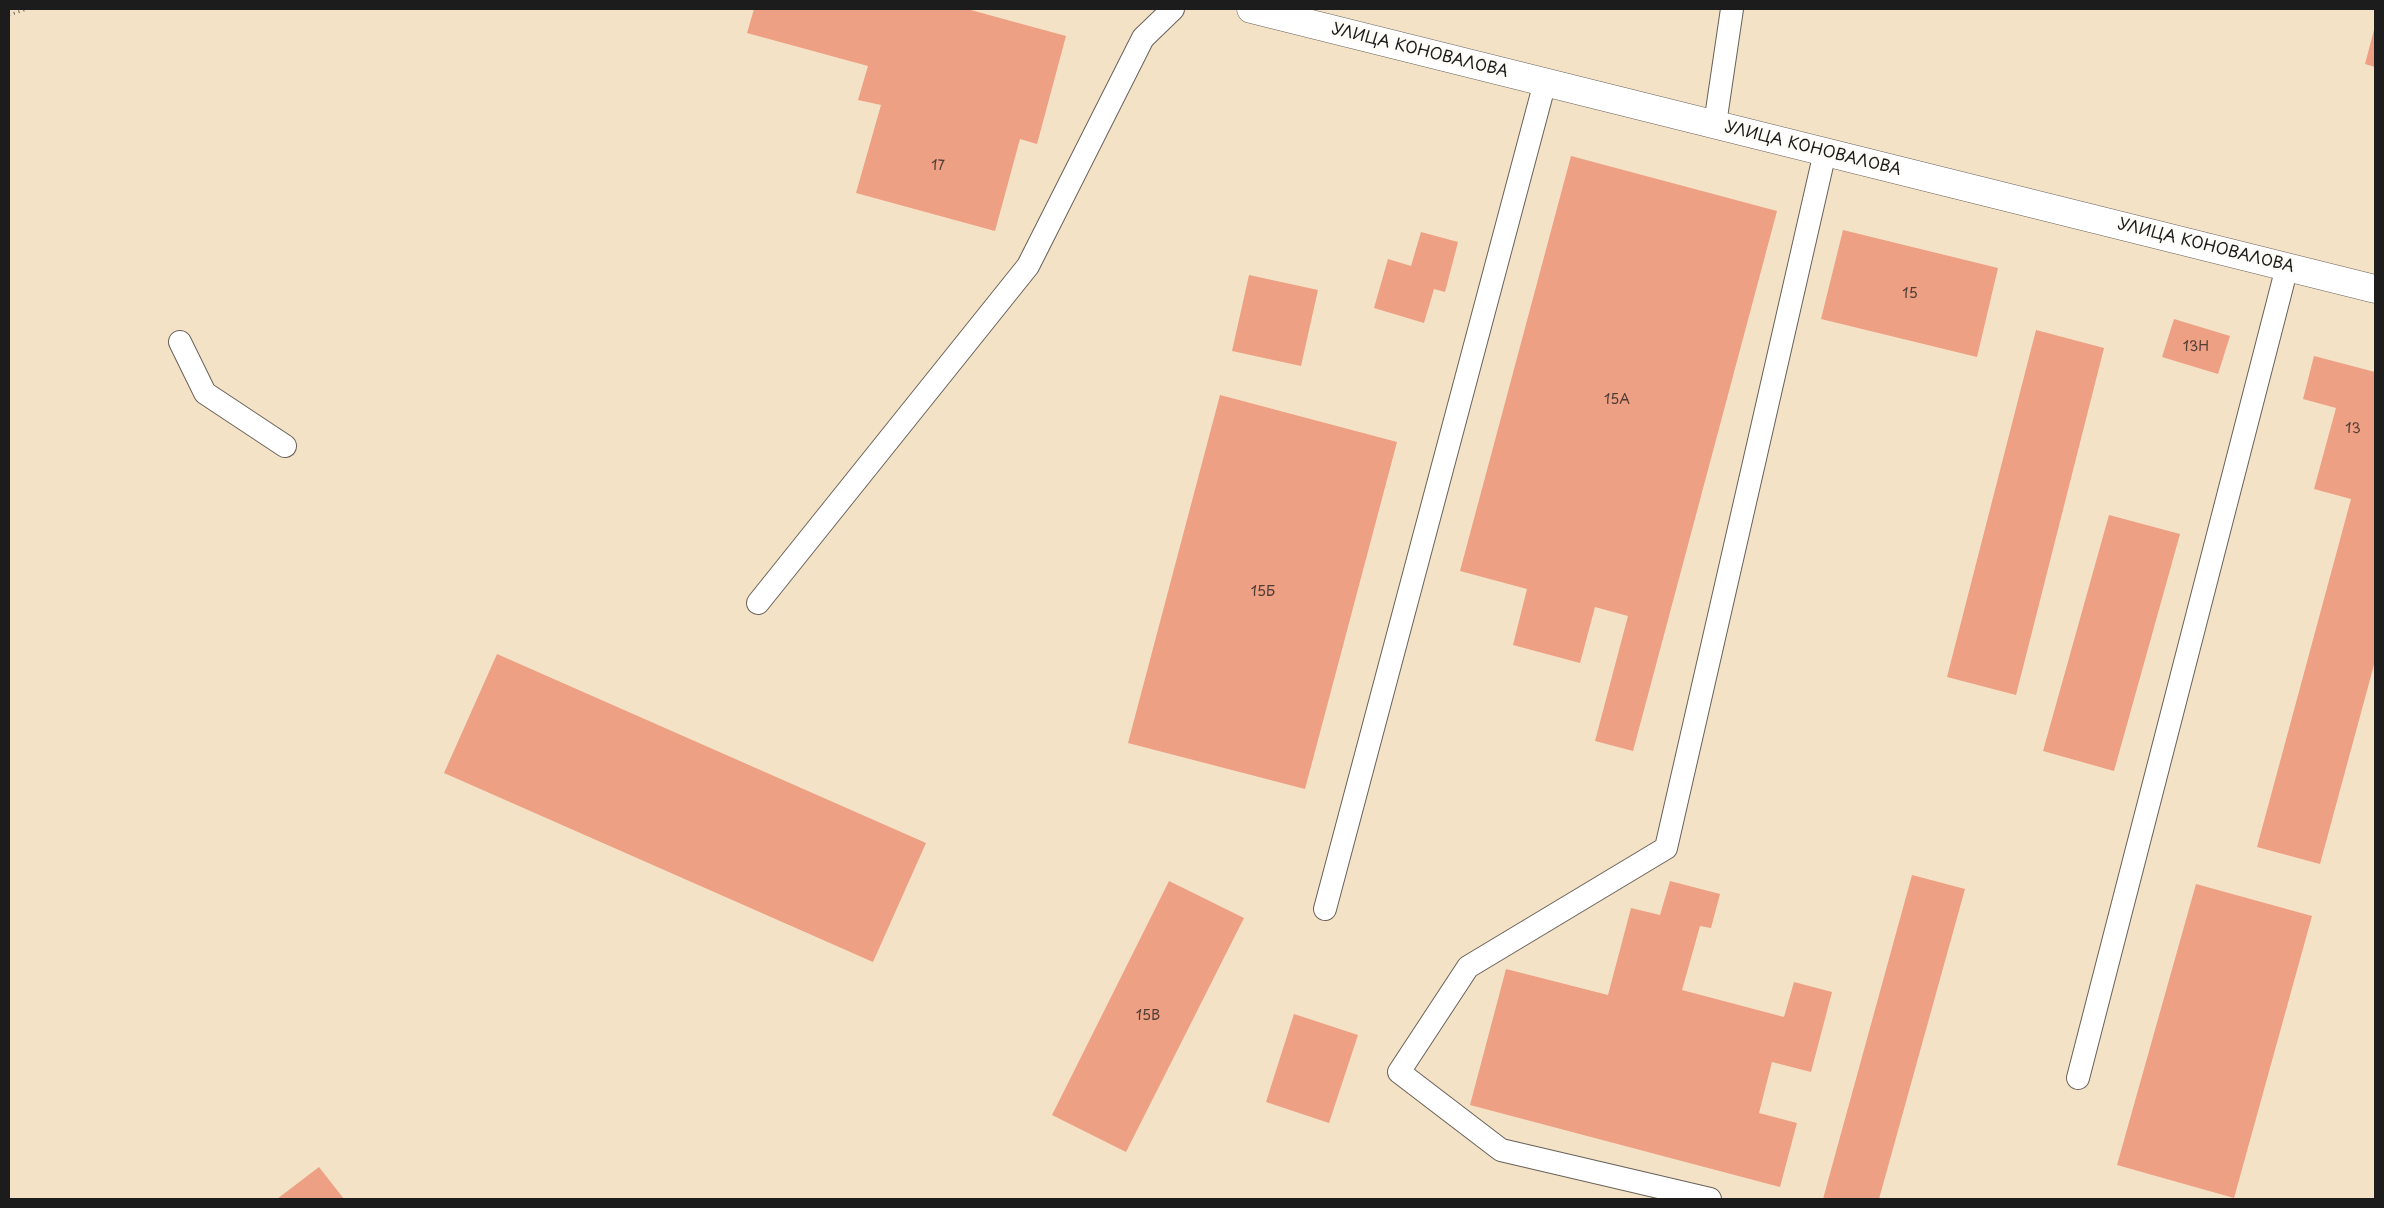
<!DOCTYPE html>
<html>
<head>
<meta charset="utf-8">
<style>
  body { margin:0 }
  #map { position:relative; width:2384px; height:1208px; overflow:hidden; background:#f4e2c7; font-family:"Playpen Sans",sans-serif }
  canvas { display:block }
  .frame { position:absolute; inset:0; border:10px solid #1c1c1c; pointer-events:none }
</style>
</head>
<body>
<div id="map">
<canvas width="2384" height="1208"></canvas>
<div class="frame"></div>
</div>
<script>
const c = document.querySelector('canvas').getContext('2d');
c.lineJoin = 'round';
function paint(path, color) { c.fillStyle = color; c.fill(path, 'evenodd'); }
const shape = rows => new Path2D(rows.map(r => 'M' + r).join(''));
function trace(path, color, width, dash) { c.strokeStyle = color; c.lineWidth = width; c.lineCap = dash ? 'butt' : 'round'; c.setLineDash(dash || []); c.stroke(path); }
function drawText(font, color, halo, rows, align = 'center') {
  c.font = font + ' "Playpen Sans",sans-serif'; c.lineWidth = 5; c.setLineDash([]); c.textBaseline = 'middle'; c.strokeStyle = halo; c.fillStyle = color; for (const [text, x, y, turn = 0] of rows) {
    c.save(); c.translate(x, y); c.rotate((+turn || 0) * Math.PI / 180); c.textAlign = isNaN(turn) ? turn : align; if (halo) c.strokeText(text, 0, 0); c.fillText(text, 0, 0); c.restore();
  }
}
paint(shape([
  [754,9,967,9,1066,36,1037,144,1020,139,995,231,856,193,881,105,858,100,868,66,747,33],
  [2375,26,2375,67,2365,64],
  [1571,156,1777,211,1633,751,1595,741,1628,616,1595,607,1580,663,1513,645,1527,589,1460,571],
  [1843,230,1998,268,1977,357,1821,319],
  [1421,232,1458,242,1445,292,1434,289,1424,323,1374,308,1388,259,1411,266],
  [1249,275,1318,290,1301,366,1232,351],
  [2174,319,2230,336,2218,374,2162,357],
  [2036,330,2104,348,2016,695,1947,677],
  [2314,356,2375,372,2375,661,2320,864,2257,847,2351,499,2314,489,2336,408,2303,399],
  [1220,395,1397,442,1305,789,1128,743],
  [2109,515,2180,534,2114,771,2043,751],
  [497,654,926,843,873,962,444,773],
  [1912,875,1965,889,1879,1199,1823,1199],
  [1169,881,1244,918,1126,1152,1052,1115],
  [1670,881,1720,894,1711,928,1700,926,1682,990,1784,1017,1794,982,1832,992,1811,1072,1772,1062,1759,1113,1797,1123,1780,1187,1470,1105,1506,969,1608,995,1631,908,1660,915],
  [2196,884,2312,916,2234,1198,2117,1165],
  [1294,1014,1358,1035,1329,1123,1266,1102],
  [319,1167,344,1199,277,1199]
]), '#eda083');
const lane = shape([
  [1715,124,1732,9],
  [180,342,205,393,285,446],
  [758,603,1028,266,1143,38,1173,9],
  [1325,909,1545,82],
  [2078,1078,2287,267],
  [1710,1199,1501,1150,1399,1072,1468,967,1666,848,1825,152]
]);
const street = shape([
  [1251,9,2375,289]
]);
trace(lane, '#686158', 24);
trace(street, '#686158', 29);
trace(shape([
  [9,15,27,9]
]), '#686158', 3, [1, 4]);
trace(lane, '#fff', 22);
trace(street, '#fff', 28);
drawText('14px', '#503d36', null, [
  ["17",938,166],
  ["15",1910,294],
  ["13Н",2196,347],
  ["15А",1617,400],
  ["13",2353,429],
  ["15Б",1263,592],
  ["15В",1148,1016]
]);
drawText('16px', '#1c1c1c', '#fdfcf7', [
  ["УЛИЦА КОНОВАЛОВА",1420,51,14],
  ["УЛИЦА КОНОВАЛОВА",1813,149,14],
  ["УЛИЦА КОНОВАЛОВА",2206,246,14]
]);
</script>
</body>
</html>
